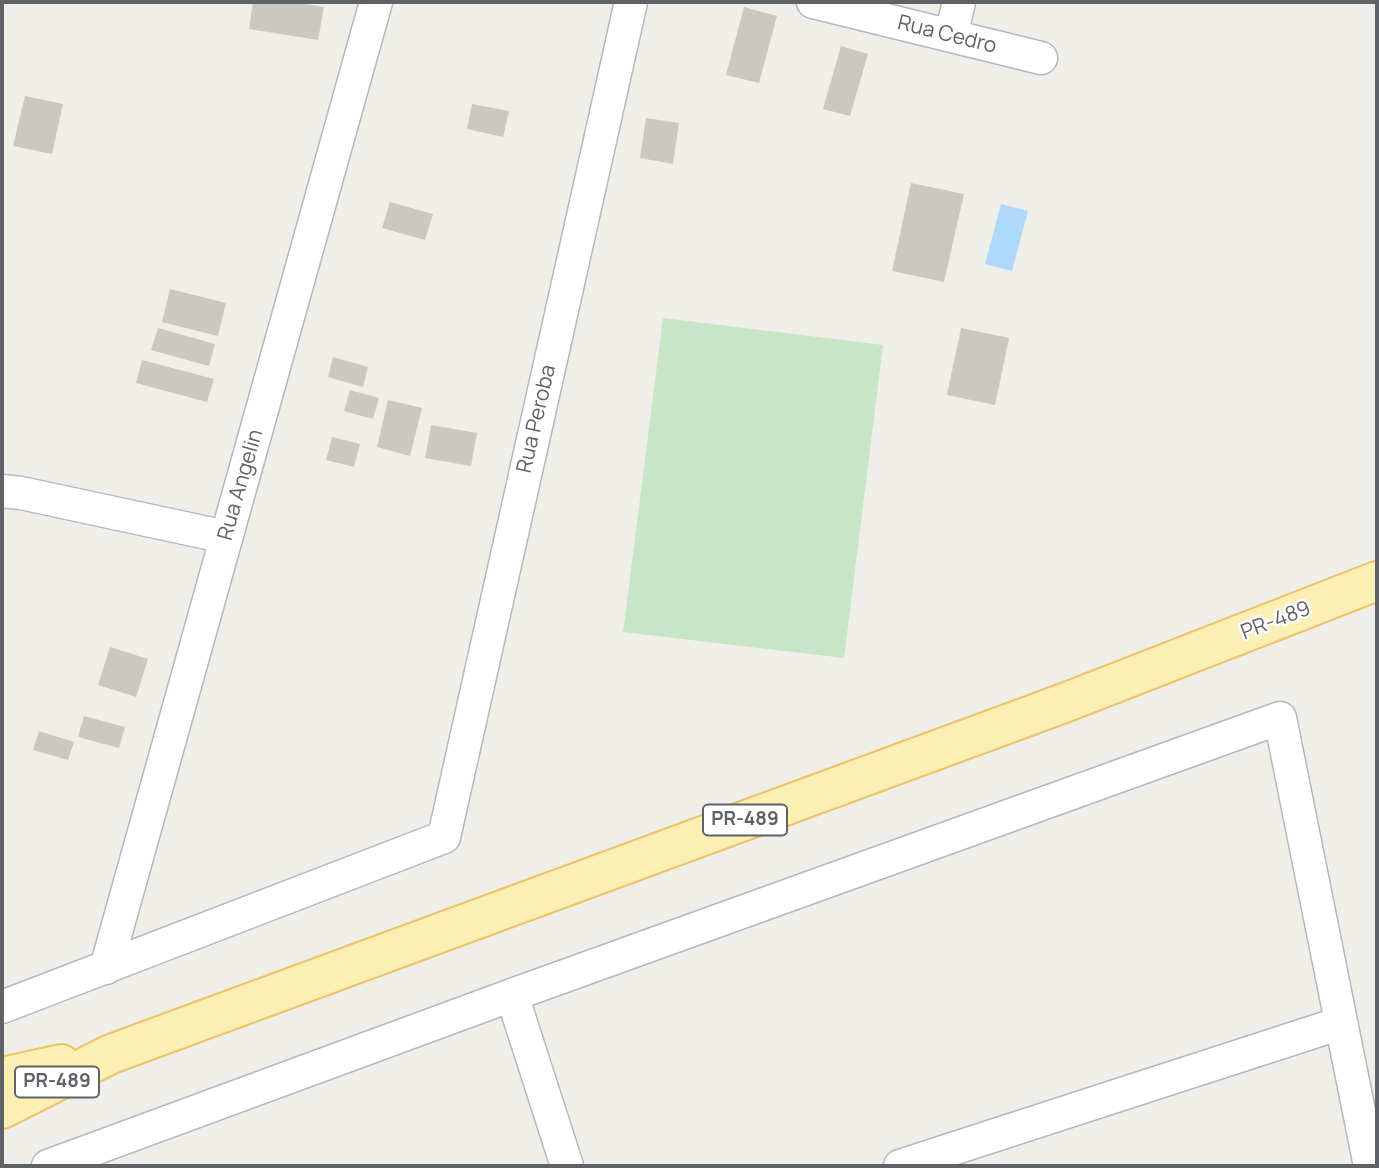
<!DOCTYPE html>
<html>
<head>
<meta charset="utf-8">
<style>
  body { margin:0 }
  #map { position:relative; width:1379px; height:1168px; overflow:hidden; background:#f0eee8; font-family:Manrope,sans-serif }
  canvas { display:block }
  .frame { position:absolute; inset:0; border:4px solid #5f6367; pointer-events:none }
</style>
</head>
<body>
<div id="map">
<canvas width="1379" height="1168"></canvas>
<div class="frame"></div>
</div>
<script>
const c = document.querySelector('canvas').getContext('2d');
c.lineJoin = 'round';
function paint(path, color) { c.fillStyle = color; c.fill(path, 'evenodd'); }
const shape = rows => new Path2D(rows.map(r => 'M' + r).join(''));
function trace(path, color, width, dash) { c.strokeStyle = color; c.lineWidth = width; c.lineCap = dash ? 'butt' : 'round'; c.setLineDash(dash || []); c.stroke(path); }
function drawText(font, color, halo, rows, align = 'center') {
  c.font = font + ' Manrope,sans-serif'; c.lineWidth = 5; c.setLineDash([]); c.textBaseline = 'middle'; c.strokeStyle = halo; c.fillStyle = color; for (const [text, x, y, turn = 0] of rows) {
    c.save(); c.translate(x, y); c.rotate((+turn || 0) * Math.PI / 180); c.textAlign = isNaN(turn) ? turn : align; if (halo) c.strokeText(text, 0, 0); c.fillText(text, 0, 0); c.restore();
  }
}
paint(shape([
  [663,318,883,345,844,658,623,632]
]), '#c7e6c7');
paint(shape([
  [1001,204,1028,211,1012,271,985,264]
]), '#aed9fa');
paint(shape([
  [253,2,293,2,324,7,318,40,249,29],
  [744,7,777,16,759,83,726,75],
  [841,46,868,54,850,116,823,109],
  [25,96,63,104,52,154,13,146],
  [472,104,509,111,503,137,467,129],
  [646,118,679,123,673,164,640,158],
  [911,183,964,194,944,282,892,271],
  [390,202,433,214,425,240,382,228],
  [170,289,226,303,218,336,162,322],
  [158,328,215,344,209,366,151,350],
  [961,328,1009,338,995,405,947,395],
  [333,357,368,367,363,387,328,377],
  [142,360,214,379,207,402,136,383],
  [350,390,379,398,373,419,344,411],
  [388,400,422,408,410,456,377,447],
  [431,425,477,433,471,466,425,458],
  [332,437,360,444,354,467,326,460],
  [110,647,148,659,136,697,98,685],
  [84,716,125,727,119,748,78,737],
  [39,731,74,742,68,760,33,750]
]), '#c9c8c2');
const minor = shape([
  [813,2,1041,58],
  [951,36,959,2],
  [2,491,21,493,226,537],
  [106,968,376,2],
  [512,995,567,1166],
  [2,1007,444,837,631,2],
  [48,1166,512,995,1280,718,1370,1166],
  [900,1166,1341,1023]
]);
const primary = shape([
  [2,1077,61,1064],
  [2,1109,111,1054,1064,703,1377,581]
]);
trace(minor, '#b5b8bb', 35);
trace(primary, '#eac568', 42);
trace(minor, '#fff', 32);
trace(primary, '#fbefb3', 38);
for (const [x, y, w] of [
  [745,820,84],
  [57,1082,84]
]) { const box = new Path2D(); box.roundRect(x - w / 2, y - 15.5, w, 31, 5); c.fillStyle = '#fff'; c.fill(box); trace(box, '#5f6367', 2); }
drawText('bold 19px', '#5f6367', null, [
  ["PR-489",745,820],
  ["PR-489",57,1082]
]);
drawText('21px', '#5f6367', '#fff', [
  ["Rua Cedro",947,35,14],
  ["Rua Peroba",537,419,-77],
  ["Rua Angelin",241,485,-74],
  ["PR-489",1276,621,-21]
]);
</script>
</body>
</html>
